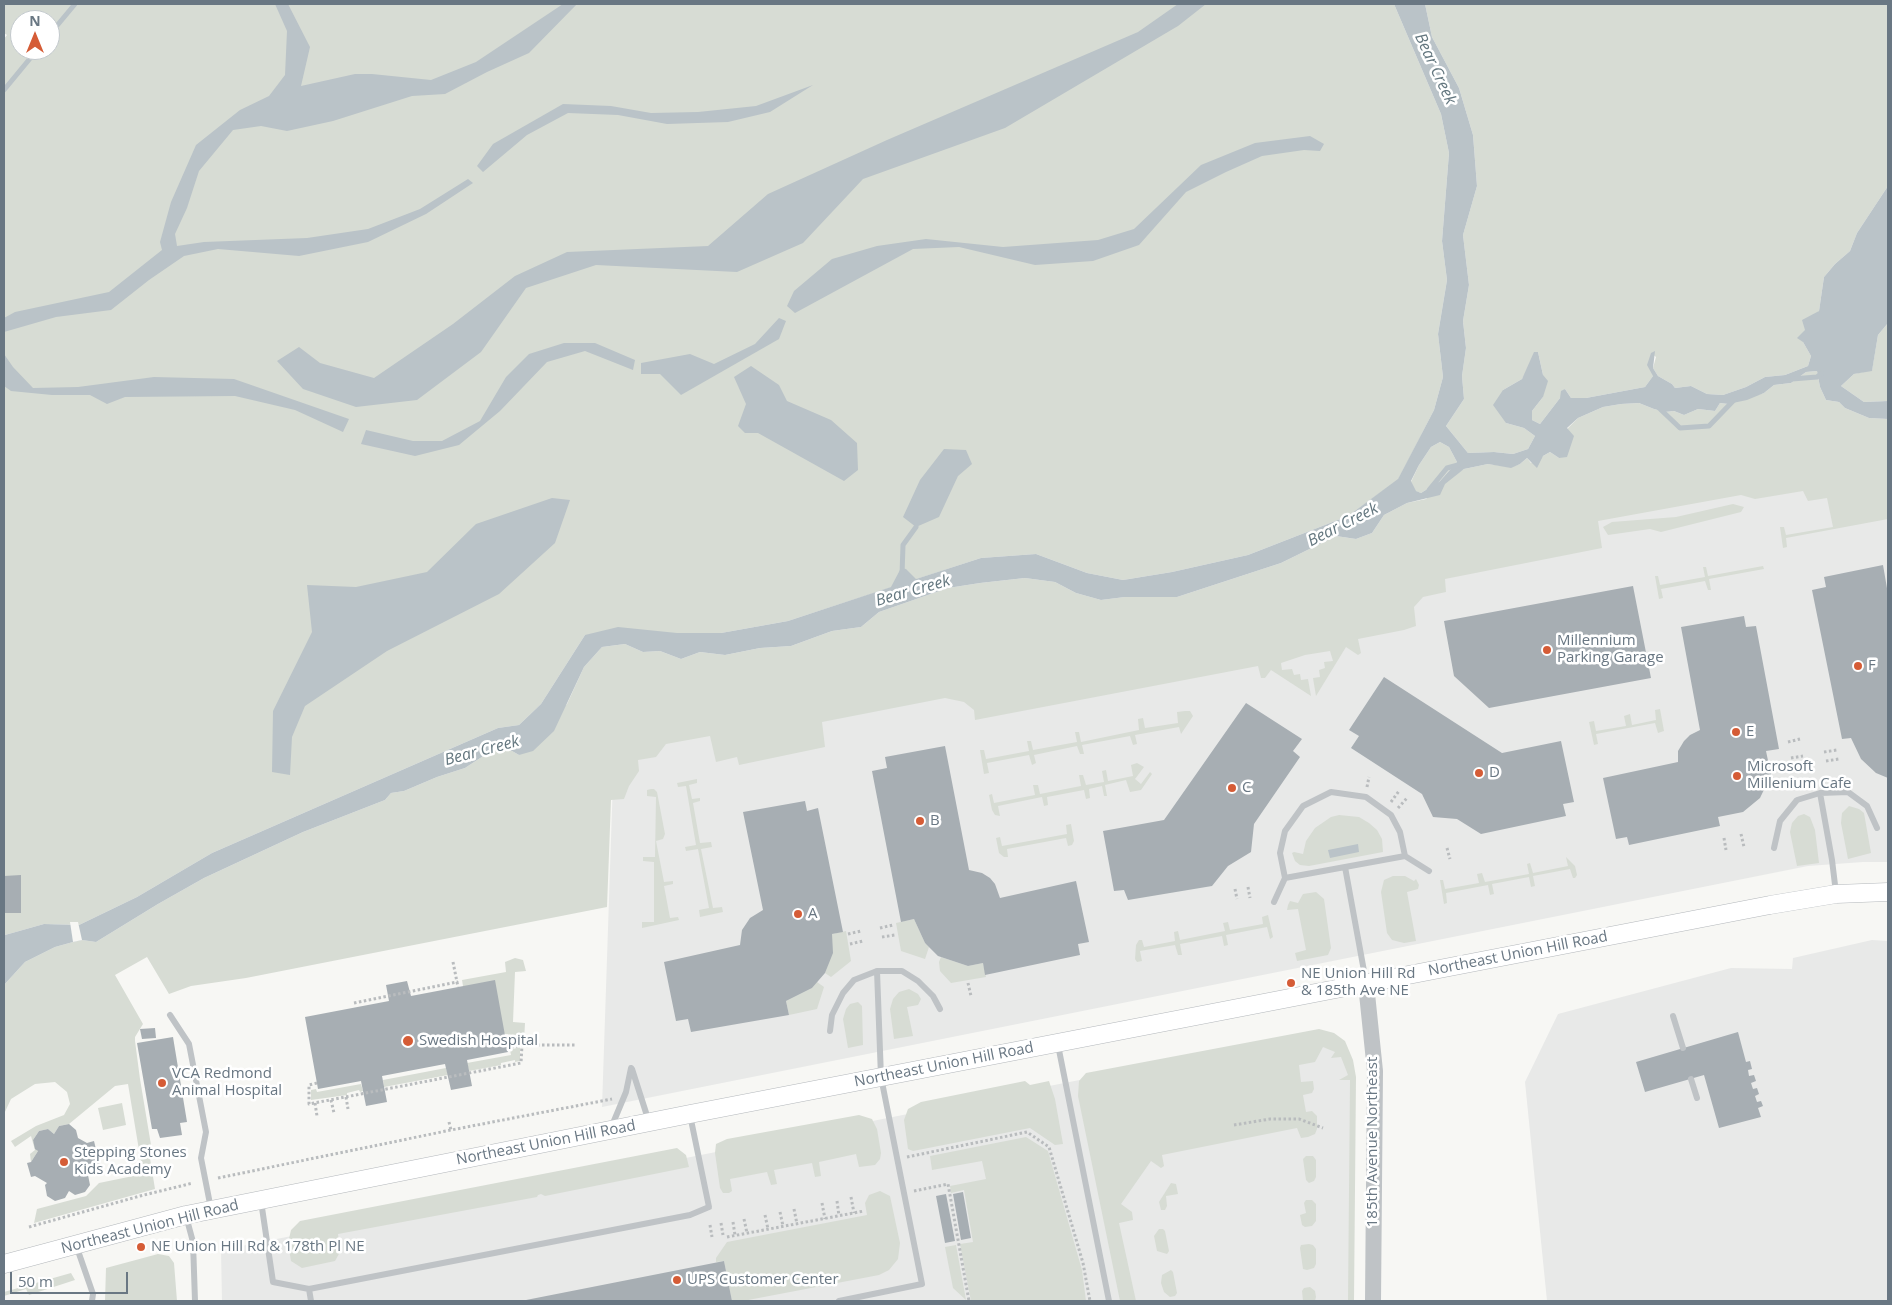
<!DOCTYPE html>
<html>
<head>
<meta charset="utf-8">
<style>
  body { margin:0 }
  #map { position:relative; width:1892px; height:1305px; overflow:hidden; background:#f7f7f4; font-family:"Open Sans",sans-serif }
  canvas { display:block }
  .frame { position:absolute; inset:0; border:5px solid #697783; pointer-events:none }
  .north { position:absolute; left:10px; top:10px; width:50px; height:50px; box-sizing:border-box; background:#fff; border:1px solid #c3c9cd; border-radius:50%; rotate:0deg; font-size:14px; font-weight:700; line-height:20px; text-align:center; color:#697783 }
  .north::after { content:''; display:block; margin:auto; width:18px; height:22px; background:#d55c36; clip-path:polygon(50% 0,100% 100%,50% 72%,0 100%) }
  .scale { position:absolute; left:10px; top:1272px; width:118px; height:22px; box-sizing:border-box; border:2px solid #697783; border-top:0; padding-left:6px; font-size:15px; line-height:18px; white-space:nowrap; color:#697783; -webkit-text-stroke:4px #fff; paint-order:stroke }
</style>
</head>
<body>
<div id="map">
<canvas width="1892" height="1305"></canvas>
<div class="frame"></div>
<div class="north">N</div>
<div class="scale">50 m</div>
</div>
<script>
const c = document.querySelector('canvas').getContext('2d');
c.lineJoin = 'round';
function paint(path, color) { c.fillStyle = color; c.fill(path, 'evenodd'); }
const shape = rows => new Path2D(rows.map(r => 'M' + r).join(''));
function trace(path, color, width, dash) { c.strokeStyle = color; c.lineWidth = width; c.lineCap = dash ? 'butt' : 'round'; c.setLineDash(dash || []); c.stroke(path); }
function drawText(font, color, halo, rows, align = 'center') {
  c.font = font + ' "Open Sans",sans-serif'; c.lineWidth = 5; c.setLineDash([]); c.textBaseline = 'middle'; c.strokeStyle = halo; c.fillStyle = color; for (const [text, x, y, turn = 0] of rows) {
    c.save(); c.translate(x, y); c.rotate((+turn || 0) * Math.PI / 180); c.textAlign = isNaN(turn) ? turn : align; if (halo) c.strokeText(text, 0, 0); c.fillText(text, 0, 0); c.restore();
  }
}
paint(shape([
  [1888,465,1888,862,1863,862,1808,866,602,1107,614,750,1384,554],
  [1872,940,1888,941,1888,1301,1547,1301,1525,1082,1558,1014,1731,968,1792,969,1793,958],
  [1322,1032,1343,1044,1352,1073,1353,1301,222,1301,221,1250]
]), '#e8e9e8');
paint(shape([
  [4,4,1394,4,1441,114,1449,153,1442,241,1447,280,1438,334,1443,377,1434,410,1398,480,1348,516,1248,555,1172,572,1123,580,1087,573,1036,554,981,558,788,621,721,633,585,635,541,704,519,725,498,728,212,853,137,897,79,925,44,924,5,935,4,940,4,39,7,35,4,33],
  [20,20,50,20,50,50,20,50],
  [1425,4,1888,4,1888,186,1857,233,1850,251,1835,264,1824,277,1819,311,1805,330,1803,342,1811,356,1808,366,1785,375,1765,377,1746,387,1723,395,1707,394,1691,386,1675,388,1672,384,1658,376,1653,368,1656,357,1651,353,1653,376,1645,387,1586,398,1571,398,1565,389,1560,398,1540,424,1532,420,1532,411,1543,397,1543,375,1538,352,1522,379,1503,390,1506,423,1524,428,1535,436,1528,449,1513,454,1494,452,1468,453,1446,426,1464,399,1462,376,1466,348,1463,321,1469,285,1463,235,1477,186,1473,135,1459,88,1432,37],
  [1888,323,1888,401,1864,402,1841,386,1854,374,1872,370,1878,335],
  [1817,371,1820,387,1826,400,1839,402,1845,408,1869,418,1888,419,1888,519,1786,538,1787,547,1783,548,1780,527,1784,527,1786,535,1833,527,1827,498,1808,501,1803,491,1755,499,1741,495,1598,521,1602,548,1445,579,1446,592,1423,597,1414,607,1416,626,1404,630,1358,639,1361,653,1358,655,1346,647,1316,696,1313,678,1320,677,1319,670,1325,668,1324,662,1333,661,1330,651,1305,655,1281,663,1282,670,1292,669,1294,675,1300,674,1301,680,1308,679,1311,696,1271,670,1265,678,1261,678,1258,666,975,720,974,710,964,702,945,698,822,722,825,747,739,765,737,757,716,762,710,736,666,744,656,757,638,760,639,771,629,786,624,799,611,800,607,907,246,978,191,986,169,994,147,957,115,975,143,1024,135,1037,135,1041,140,1079,151,1145,148,1146,155,1189,34,1223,37,1209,86,1196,99,1183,143,1174,128,1084,115,1086,69,1124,59,1126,54,1134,48,1129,39,1131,33,1140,38,1151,31,1162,30,1154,35,1150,31,1136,15,1147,11,1141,36,1126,64,1115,70,1104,67,1092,55,1082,35,1084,11,1099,4,1114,4,985,25,962,55,947,73,942,82,940,96,942,158,904,204,878,303,832,385,800,391,793,404,791,437,777,465,768,494,749,512,751,519,755,567,704,584,667,602,647,625,644,643,652,660,651,681,659,700,652,725,655,760,648,791,646,832,631,861,627,879,612,948,588,980,583,1025,578,1055,582,1076,593,1101,600,1125,597,1177,597,1281,563,1336,536,1356,539,1372,533,1384,515,1407,503,1426,499,1454,475,1464,469,1488,464,1511,467,1520,464,1527,458,1531,463,1550,452,1559,458,1570,434,1567,429,1578,418,1603,407,1621,404,1639,403,1654,409,1665,412,1674,411,1684,415,1698,409,1715,411,1720,403,1728,404,1764,393,1774,385,1791,383,1806,372],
  [1440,442,1449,447,1457,462,1440,481,1421,493,1415,491,1411,482,1419,465,1431,447],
  [1733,504,1744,507,1741,512,1661,532,1650,529,1608,535,1603,527,1612,522,1676,517],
  [1763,566,1764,569,1709,579,1711,590,1708,590,1705,581,1661,589,1663,598,1659,599,1655,576,1658,576,1660,585,1705,577,1703,567,1706,567,1708,576],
  [1660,709,1664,731,1658,733,1655,723,1596,734,1598,744,1594,745,1589,722,1594,721,1596,731,1626,726,1624,716,1630,714,1632,725,1656,720,1655,710],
  [1185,711,1190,711,1193,716,1181,734,1179,727,1135,735,1137,744,1133,745,1130,736,1082,745,1084,754,1080,754,1077,746,1034,755,1036,763,1032,765,1029,755,987,763,989,773,984,774,980,750,984,750,986,759,1029,751,1027,741,1031,741,1033,750,1077,742,1075,732,1079,732,1081,742,1139,730,1138,719,1143,718,1145,728,1178,723,1177,712],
  [1137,763,1144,767,1135,779,1141,784,1150,772,1152,774,1141,790,1130,792,1126,780,1105,785,1107,796,1104,796,1102,786,1089,789,1090,798,1086,799,1084,790,1047,797,1048,805,1044,806,1042,797,998,806,1000,816,995,815,992,810,989,795,992,794,994,803,1035,795,1033,785,1038,785,1040,794,1081,786,1079,775,1083,775,1086,785,1104,782,1102,771,1106,770,1108,781,1133,776,1131,765],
  [697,779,697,783,689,785,692,799,700,798,700,801,693,803,700,843,711,842,712,847,701,849,713,908,722,907,723,912,700,917,699,910,709,908,698,849,686,851,685,847,696,845,686,786,678,787,677,783],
  [651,789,654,789,657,792,665,834,663,839,656,841,664,882,673,881,673,884,664,886,670,918,678,917,679,920,642,928,642,922,654,922,654,862,643,861,643,857,655,857,656,797,647,796,647,790],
  [1849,806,1859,809,1864,813,1871,853,1848,859,1841,823,1842,813],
  [1804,814,1810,817,1815,830,1819,863,1797,866,1790,832,1792,823,1798,816],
  [1339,815,1359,817,1369,823,1377,830,1382,839,1383,852,1309,866,1300,865,1295,861,1292,853,1294,852,1303,854,1306,841,1315,828,1331,817],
  [1071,824,1074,841,1072,845,1068,846,1066,838,1007,849,1008,857,1004,857,999,853,996,838,1000,837,1002,846,1067,834,1066,825],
  [1566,857,1575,866,1577,875,1575,878,1573,878,1570,869,1533,876,1535,886,1531,887,1529,877,1492,884,1494,894,1490,895,1488,885,1446,893,1447,903,1444,904,1440,880,1443,880,1445,889,1479,883,1477,874,1482,873,1485,882,1529,874,1527,864,1530,863,1533,873,1568,866],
  [1393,876,1405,876,1414,881,1416,879,1419,885,1418,889,1407,892,1416,941,1404,943,1392,940,1387,933,1381,892,1384,880],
  [1316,892,1324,899,1331,948,1328,955,1297,961,1295,953,1306,950,1298,909,1287,910,1288,905,1290,901,1298,903,1303,894],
  [1268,915,1273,937,1270,939,1267,927,1226,935,1228,945,1224,946,1222,936,1180,944,1182,955,1178,955,1175,945,1140,951,1142,961,1137,962,1135,959,1136,945,1139,940,1142,940,1144,947,1175,941,1174,932,1178,931,1180,940,1225,931,1223,923,1228,922,1230,930,1263,924,1262,917],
  [914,919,925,943,929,947,925,959,901,951,896,923],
  [846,931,851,961,831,977,825,973,832,953,832,934],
  [941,957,968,966,983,963,986,977,951,983,940,971,939,962],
  [515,958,523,960,526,971,515,972,513,1022,525,1023,524,1041,510,1044,508,1034,505,1034,463,986,462,980,506,972,505,962],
  [817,982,824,987,817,1009,789,1015,786,1001,812,988],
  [909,989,918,994,921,999,918,1005,907,1007,913,1036,894,1039,890,1009,893,999,899,992],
  [858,1002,862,1006,863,1045,848,1048,843,1019,846,1009,850,1004],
  [1319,1029,1334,1033,1345,1041,1353,1060,1356,1077,1354,1301,1348,1301,1350,1080,1339,1080,1348,1075,1341,1057,1331,1058,1335,1052,1323,1047,1315,1062,1299,1065,1301,1082,1313,1081,1314,1089,1312,1093,1303,1095,1306,1112,1312,1111,1317,1116,1317,1129,1315,1134,1308,1137,1301,1138,1297,1128,1162,1155,1164,1166,1161,1168,1151,1161,1121,1204,1132,1212,1133,1220,1119,1223,1136,1301,1120,1301,1078,1096,1079,1081,1086,1073],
  [520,1047,520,1061,515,1062,515,1060,501,1063,501,1065,469,1071,467,1063,511,1055,510,1050],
  [446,1068,448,1075,384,1087,383,1080],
  [1025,1081,1030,1085,1049,1081,1055,1099,1063,1144,1055,1145,1030,1128,913,1151,908,1149,904,1120,908,1109,921,1102],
  [361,1084,363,1091,360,1092,359,1090,347,1093,347,1095,311,1100,311,1090,316,1089,317,1092],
  [122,1103,126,1125,103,1130,98,1108],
  [859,1115,872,1119,877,1129,881,1153,880,1159,875,1165,859,1167,856,1154,819,1162,821,1176,815,1177,812,1163,774,1170,777,1184,771,1185,767,1172,730,1179,732,1191,729,1193,723,1193,720,1188,715,1153,716,1144,727,1139],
  [1026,1137,1048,1151,1082,1270,1086,1301,971,1301,960,1244,973,1242,964,1190,951,1193,950,1186,986,1179,982,1161,932,1170,930,1156],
  [677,1148,686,1155,689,1167,545,1196,541,1194,538,1195,537,1197,338,1234,340,1252,335,1261,302,1268,291,1261,288,1243,291,1230,300,1221],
  [1306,1156,1313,1156,1316,1160,1316,1177,1314,1181,1309,1183,1306,1180,1303,1159],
  [1171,1183,1176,1184,1178,1194,1166,1196,1167,1206,1165,1210,1161,1210,1159,1202],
  [880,1191,890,1196,900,1243,898,1259,889,1270,879,1275,743,1301,732,1301,724,1261,716,1262,716,1258,727,1242,867,1215,865,1203,869,1195],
  [1306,1200,1312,1200,1316,1204,1316,1221,1312,1226,1305,1227,1302,1225,1300,1215,1306,1213,1304,1203],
  [1159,1229,1163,1229,1165,1231,1169,1251,1167,1254,1157,1251,1154,1236],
  [1309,1244,1313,1245,1316,1249,1316,1264,1314,1268,1307,1270,1303,1269,1300,1248,1301,1245],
  [956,1245,966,1300,953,1288,945,1247],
  [158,1254,169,1256,174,1263,177,1301,105,1301,106,1268],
  [1171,1270,1173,1272,1177,1293,1175,1296,1170,1297,1164,1292,1161,1283,1162,1275],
  [71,1273,75,1280,29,1295,26,1289,4,1296,4,1292],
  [1310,1287,1315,1291,1316,1297,1315,1301,1303,1301,1302,1291,1304,1288]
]), '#d7dcd4');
paint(shape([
  [275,4,288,4,310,47,301,86,355,74,372,74,431,80,476,62,563,4,577,4,529,53,487,72,445,94,412,96,333,121,287,131,261,126,233,130,199,171,187,208,175,234,177,246,204,242,307,238,368,229,420,209,468,179,473,183,426,214,368,242,299,256,218,249,184,256,149,280,111,310,56,317,4,332,4,318,15,312,109,292,162,250,160,242,171,202,196,145,240,110,269,96,285,75,287,31],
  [1178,4,1206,4,1178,26,1005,128,863,179,803,243,737,272,596,265,526,288,481,352,417,400,356,407,303,389,277,361,299,347,320,363,374,378,453,324,515,276,567,252,708,246,768,194,887,140,1138,32],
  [1394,4,1425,4,1432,37,1459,88,1473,135,1477,186,1463,235,1469,285,1463,321,1466,348,1462,376,1464,399,1446,426,1468,453,1494,452,1513,454,1528,449,1535,436,1524,428,1506,423,1493,405,1503,390,1522,379,1534,352,1538,352,1543,375,1548,381,1543,397,1532,411,1532,420,1540,424,1560,398,1561,391,1565,389,1571,398,1586,398,1645,387,1653,376,1647,365,1651,353,1655,351,1653,368,1658,376,1672,384,1675,388,1691,386,1707,394,1723,395,1746,387,1765,377,1785,375,1808,366,1811,356,1803,342,1797,338,1805,330,1802,320,1819,311,1824,277,1835,264,1850,251,1857,233,1888,186,1888,323,1878,335,1872,371,1854,374,1841,386,1864,402,1888,401,1888,419,1869,418,1845,408,1839,402,1826,400,1820,387,1817,371,1806,372,1791,383,1774,385,1764,393,1747,400,1728,404,1720,403,1715,411,1698,409,1684,415,1674,411,1665,412,1654,409,1639,403,1621,404,1603,407,1578,418,1567,428,1574,436,1567,457,1559,458,1550,452,1543,456,1537,468,1527,458,1520,464,1511,468,1488,464,1464,469,1445,484,1440,495,1407,503,1384,515,1372,533,1356,539,1336,536,1281,563,1177,597,1125,597,1101,600,1076,593,1055,582,1025,578,980,583,948,588,879,612,861,627,832,631,791,646,760,648,725,655,700,652,681,659,660,651,643,652,625,644,602,647,584,667,554,731,533,751,519,755,512,751,494,749,465,768,437,777,404,791,391,793,385,800,303,832,204,878,158,904,96,942,82,940,73,942,55,947,25,962,4,985,4,940,5,935,44,924,79,925,137,897,212,853,498,728,519,725,541,704,585,635,618,627,677,633,721,633,788,621,891,587,901,568,906,569,916,579,981,558,1036,554,1087,573,1123,580,1172,572,1248,555,1348,516,1398,479,1434,410,1443,377,1438,334,1447,280,1442,241,1449,153,1441,114],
  [1440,442,1449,447,1457,462,1440,481,1421,493,1416,491,1411,481,1419,465,1431,447],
  [813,85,770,112,728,122,667,124,618,115,568,113,527,135,483,172,477,166,493,144,563,104,611,106,651,113,698,112,756,106],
  [1310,136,1324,144,1320,151,1304,150,1262,156,1226,172,1186,192,1139,245,1093,261,1035,265,959,247,913,249,795,313,787,306,794,291,832,259,877,246,926,239,1003,247,1098,240,1134,229,1201,165,1255,143],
  [779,318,786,321,779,339,681,395,660,374,641,374,641,363,690,354,714,364,755,344],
  [564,343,595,343,635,360,633,370,585,351,547,362,500,411,459,445,415,456,361,444,366,430,413,441,442,441,480,421,506,377,529,354],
  [4,354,13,367,33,388,78,387,154,377,234,379,349,419,343,432,295,410,235,396,125,397,107,404,90,395,52,395,11,391,4,386],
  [751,366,779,385,787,401,831,420,857,443,858,470,844,481,758,433,745,433,738,426,746,404,734,377],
  [944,449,966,450,972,464,958,476,939,517,916,527,903,517,920,480],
  [552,498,570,500,555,543,499,594,387,651,305,706,292,737,290,775,272,772,273,711,312,632,307,585,356,587,427,572,476,524],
  [1358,844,1359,852,1330,858,1328,850]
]), '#bac3c8');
paint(shape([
  [70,922,78,922,82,940,73,942]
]), '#f7f7f4');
trace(shape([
  [50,34,75,4],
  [4,90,37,50],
  [1792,379,1817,377,1822,373],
  [1658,407,1680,428,1709,426,1735,399],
  [1429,490,1447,468,1458,465],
  [902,575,903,545,916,527]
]), '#bac3c8', 5);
paint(shape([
  [1883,565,1888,594,1888,778,1876,773,1861,759,1851,738,1842,739,1812,590,1826,587,1824,577],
  [1633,586,1651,678,1489,708,1454,676,1444,621],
  [1744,616,1746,627,1756,626,1779,749,1766,751,1771,775,1760,798,1743,812,1718,817,1720,826,1629,845,1627,837,1616,839,1603,778,1678,762,1678,751,1684,741,1690,735,1700,730,1681,627],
  [1384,677,1502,753,1561,741,1574,802,1563,804,1566,816,1481,834,1457,819,1433,817,1422,794,1351,748,1359,736,1349,730],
  [1246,703,1302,739,1293,751,1300,757,1254,824,1251,852,1228,866,1212,886,1128,900,1124,890,1114,891,1103,831,1164,820],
  [945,746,969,870,982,873,990,878,995,884,1000,898,1076,881,1089,942,1078,944,1080,955,985,975,983,963,968,966,938,956,925,943,914,919,901,922,872,771,887,768,885,757],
  [805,801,807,811,818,808,843,932,832,934,833,953,825,973,812,988,786,1001,789,1015,691,1032,688,1019,676,1021,664,962,740,945,742,930,750,918,763,910,743,812],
  [21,875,21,913,4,913,4,876],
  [495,980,508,1052,467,1060,472,1086,451,1090,445,1064,382,1076,387,1102,366,1106,361,1081,318,1089,305,1017,389,1001,386,985,407,981,411,996],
  [155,1028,156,1038,142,1039,140,1029],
  [1738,1032,1746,1062,1750,1061,1752,1069,1748,1070,1749,1076,1754,1075,1756,1081,1751,1083,1753,1089,1757,1088,1759,1094,1755,1096,1757,1102,1761,1101,1763,1106,1758,1108,1761,1117,1719,1128,1704,1075,1645,1092,1636,1062],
  [173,1037,187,1122,180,1123,182,1135,160,1138,157,1129,152,1129,137,1043],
  [69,1124,76,1130,78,1138,87,1143,94,1141,100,1166,92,1168,88,1175,90,1185,85,1192,75,1195,69,1191,65,1198,55,1201,47,1196,45,1185,47,1183,35,1176,31,1177,27,1163,31,1162,38,1151,35,1149,33,1140,39,1131,48,1129,54,1134,59,1126],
  [963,1192,971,1238,961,1240,953,1194],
  [946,1194,955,1241,945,1243,936,1196],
  [724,1261,732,1301,526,1301,526,1300]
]), '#a7aeb3');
const secondary = shape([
  [4,1264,186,1215,690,1114,1770,905,1836,894,1888,892]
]);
trace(secondary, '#b4b8bc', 19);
trace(shape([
  [1788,742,1800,739],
  [1824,752,1837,750],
  [1791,758,1803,756],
  [1826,761,1839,759],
  [1793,768,1805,765],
  [1367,787,1369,777],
  [1391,802,1399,791],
  [1398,808,1407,798],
  [1741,834,1744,847],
  [1724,838,1726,850],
  [1447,848,1450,859],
  [1248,887,1250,898],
  [1235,889,1237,899],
  [880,928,893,925],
  [848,934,861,931],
  [882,937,895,935],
  [850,944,863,941],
  [453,962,457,982],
  [968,983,971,996],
  [354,1003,457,982,458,987],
  [522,1045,575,1045],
  [317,1083,309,1085,309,1104,521,1063,522,1045,507,1048],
  [346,1097,348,1109],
  [331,1100,334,1113],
  [315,1103,317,1116],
  [449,1122,451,1130],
  [1234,1125,1270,1119,1299,1119,1323,1128],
  [907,1157,1027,1132,1049,1147,1083,1263,1090,1301],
  [218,1178,451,1130,612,1099],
  [914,1191,948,1184,969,1301],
  [851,1197,854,1213],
  [837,1201,839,1216],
  [822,1203,825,1219],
  [794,1209,797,1224],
  [780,1212,783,1226],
  [765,1215,768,1229],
  [744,1219,747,1233],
  [733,1222,735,1235],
  [721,1223,723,1235],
  [710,1225,712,1237],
  [29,1227,140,1196,193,1183],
  [727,1237,864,1211]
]), '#b9bcbe', 3, [2.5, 2.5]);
trace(shape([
  [1820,793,1832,860,1836,893],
  [1774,848,1780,821,1797,800,1820,793,1848,792,1867,806,1877,828],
  [1345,867,1366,982],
  [1285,878,1405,856,1429,871],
  [1274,902,1285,878,1280,853,1285,831,1303,806,1331,792,1366,797,1391,815,1400,832,1405,856],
  [170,1015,189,1044,206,1132,201,1158,211,1209],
  [1673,1016,1683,1048],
  [830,1031,832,1015,843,993,854,980,877,971,902,971,918,981,933,996,940,1009],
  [1058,1045,1109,1301],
  [632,1069,649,1122],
  [1691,1079,1697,1098],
  [611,1128,626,1092,631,1068],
  [261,1201,273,1282,309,1289],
  [186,1216,193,1242,195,1301],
  [76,1245,93,1294,92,1301],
  [311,1301,309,1289,690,1215,709,1207,690,1115],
  [839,1301,922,1284,881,1077,877,971]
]), '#bfc3c6', 6);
trace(shape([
  [1366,984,1375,1071,1373,1301]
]), '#bfc3c6', 16);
trace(secondary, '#fff', 18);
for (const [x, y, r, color] of [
  [1547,650,5,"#d55c36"],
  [1858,666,5,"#d55c36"],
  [1736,732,5,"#d55c36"],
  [1479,773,5,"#d55c36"],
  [1737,776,5,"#d55c36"],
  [1232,788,5,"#d55c36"],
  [920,821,5,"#d55c36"],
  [798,914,5,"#d55c36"],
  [1291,983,5,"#d55c36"],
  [408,1041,6,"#d55c36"],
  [162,1083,5,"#d55c36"],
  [64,1162,5,"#d55c36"],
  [141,1247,5,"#d55c36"],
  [677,1280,5,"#d55c36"]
]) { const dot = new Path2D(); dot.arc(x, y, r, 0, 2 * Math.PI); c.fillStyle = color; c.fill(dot); trace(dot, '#fff', 2); }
drawText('15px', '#697783', '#fff', [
  ["Millennium",1557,641],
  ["Parking Garage",1557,658],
  ["F",1868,666],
  ["E",1746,732],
  ["Microsoft",1747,767],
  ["Millenium Cafe",1747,784],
  ["D",1489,773],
  ["C",1242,788],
  ["B",930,821],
  ["A",808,914],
  ["NE Union Hill Rd",1301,974],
  ["& 185th Ave NE",1301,991],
  ["Swedish Hospital",419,1041],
  ["VCA Redmond",172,1074],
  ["Animal Hospital",172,1091],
  ["Stepping Stones",74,1153],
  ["Kids Academy",74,1170],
  ["NE Union Hill Rd & 178th Pl NE",151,1247],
  ["UPS Customer Center",687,1280]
], 'left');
drawText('15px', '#697783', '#fff', [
  ["Northeast Union Hill Road",1518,954,-11],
  ["Northeast Union Hill Road",944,1065,-11],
  ["185th Avenue Northeast",1373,1142,-90],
  ["Northeast Union Hill Road",546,1143,-11],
  ["Northeast Union Hill Road",150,1227,-14]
]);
drawText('italic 16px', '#64777f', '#fff', [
  ["Bear Creek",1435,69,65],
  ["Bear Creek",1343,525,-27],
  ["Bear Creek",913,591,-16],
  ["Bear Creek",482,751,-15]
]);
</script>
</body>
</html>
